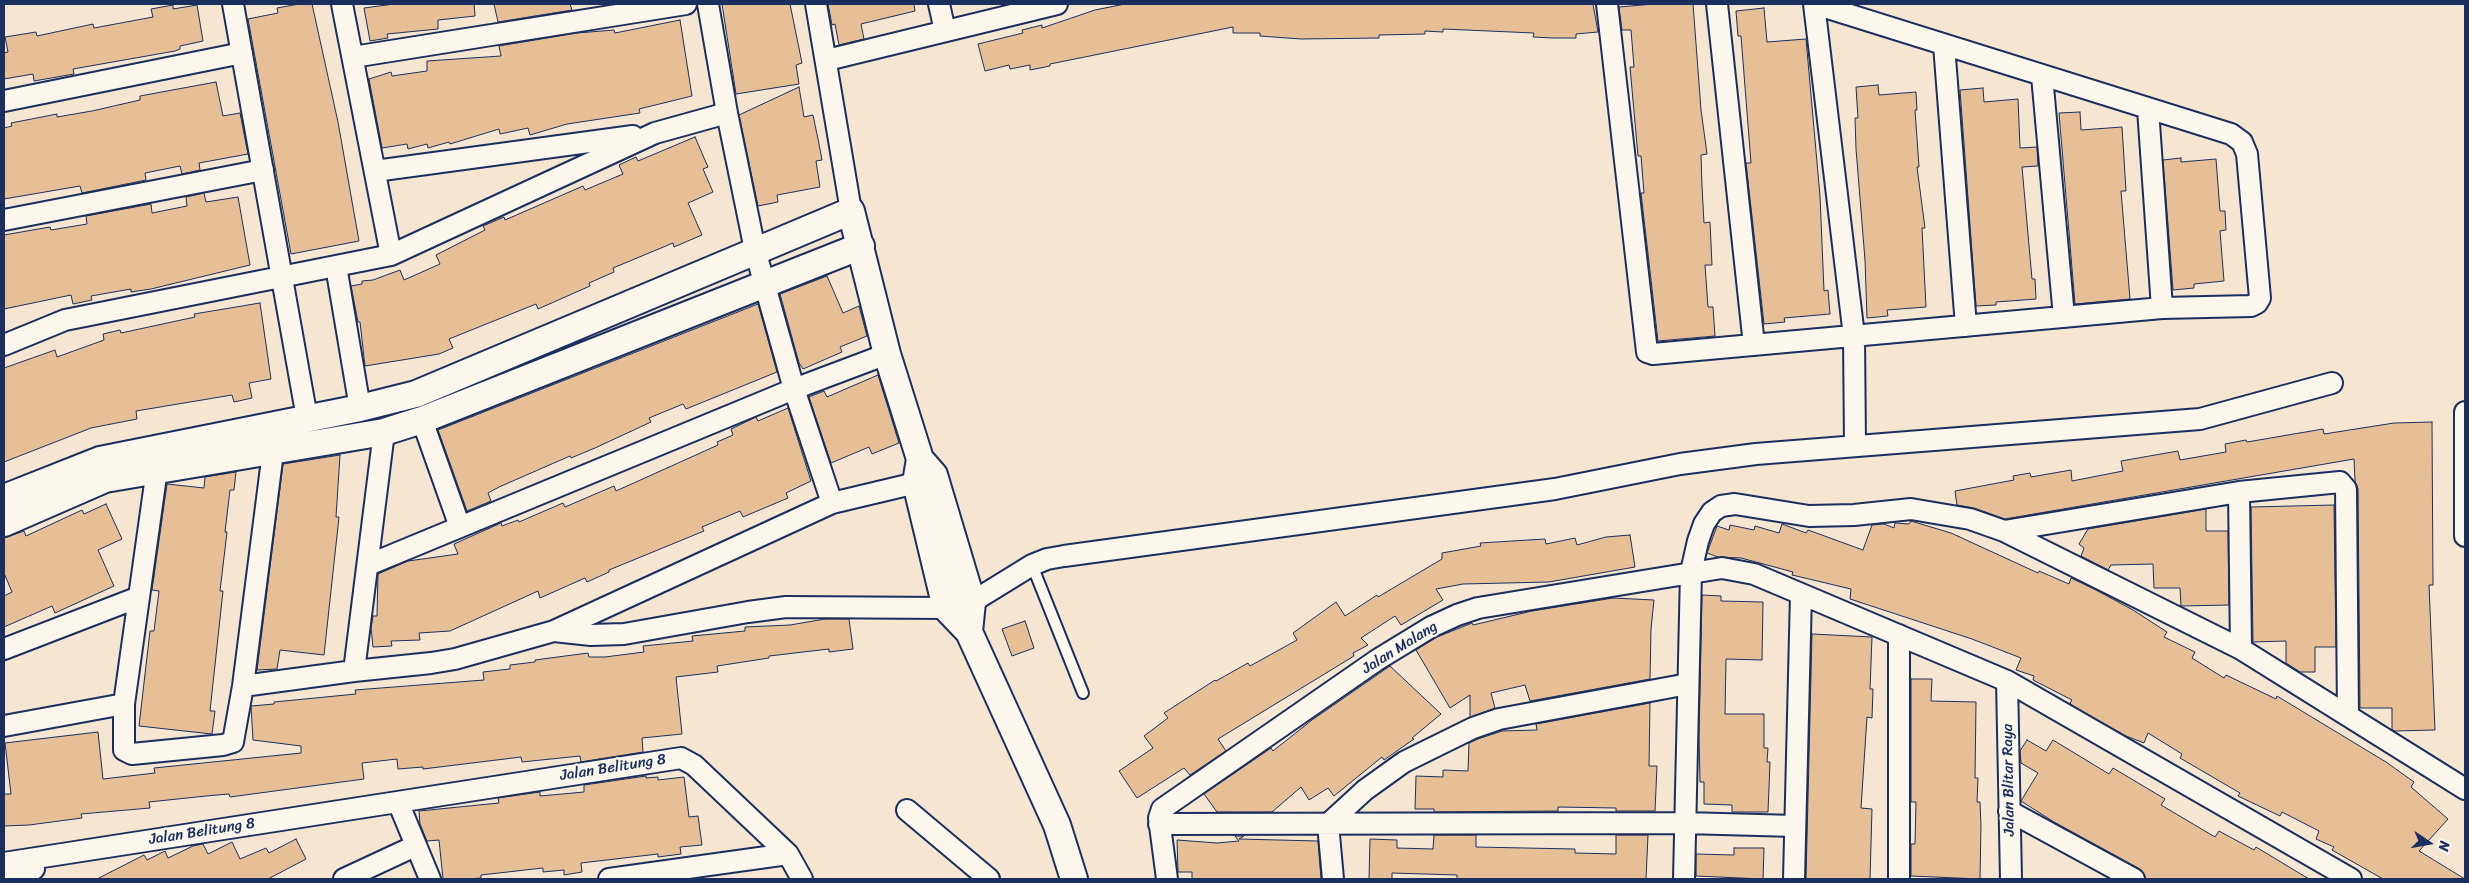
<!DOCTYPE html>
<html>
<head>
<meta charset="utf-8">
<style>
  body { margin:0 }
  #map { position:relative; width:2469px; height:883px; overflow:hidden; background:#f5e6d2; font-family:Sriracha,sans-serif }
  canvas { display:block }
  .frame { position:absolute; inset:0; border:5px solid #1b2f5e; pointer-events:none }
  .north { position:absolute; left:2404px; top:818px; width:50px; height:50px; -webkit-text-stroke:4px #fbf7ec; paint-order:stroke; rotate:102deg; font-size:14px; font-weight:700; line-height:20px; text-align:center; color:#1b2f5e }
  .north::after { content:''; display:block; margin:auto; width:18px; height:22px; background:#1b2f5e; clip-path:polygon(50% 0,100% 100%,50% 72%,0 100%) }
</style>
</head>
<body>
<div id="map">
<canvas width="2469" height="883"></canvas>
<div class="frame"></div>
<div class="north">N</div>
</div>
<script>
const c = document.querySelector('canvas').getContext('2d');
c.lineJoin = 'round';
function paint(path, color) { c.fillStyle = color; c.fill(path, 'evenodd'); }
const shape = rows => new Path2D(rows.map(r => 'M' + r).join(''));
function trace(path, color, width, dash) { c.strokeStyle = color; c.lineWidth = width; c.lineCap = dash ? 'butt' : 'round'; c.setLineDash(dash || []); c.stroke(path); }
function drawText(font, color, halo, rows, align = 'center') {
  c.font = font + ' Sriracha,sans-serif'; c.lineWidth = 4.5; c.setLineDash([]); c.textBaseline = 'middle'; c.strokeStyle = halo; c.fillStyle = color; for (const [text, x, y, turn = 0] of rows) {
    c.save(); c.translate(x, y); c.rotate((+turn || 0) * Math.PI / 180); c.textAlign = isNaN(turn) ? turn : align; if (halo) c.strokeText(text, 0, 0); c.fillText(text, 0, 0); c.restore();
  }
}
const building = shape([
  [299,4,312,4,338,122,359,241,291,254,248,19,278,13,277,8,299,4],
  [394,4,474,4,475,16,438,20,438,29,387,34,388,38,370,41,364,8,394,4],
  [494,4,570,4,572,10,498,22,494,4],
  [722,4,790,4,802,63,796,65,799,84,736,94,722,4],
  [828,4,914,4,915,11,861,24,864,39,839,45,835,24,832,25,828,4],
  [1125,4,1593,4,1598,32,1576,34,1576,38,1553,38,1533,37,1534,33,1443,29,1443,32,1425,31,1425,34,1379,35,1379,38,1301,39,1260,36,1260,33,1233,33,1233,27,1050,64,1050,66,1030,70,1030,65,1010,69,1009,65,985,71,978,44,1023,33,1022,30,1042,25,1042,28,1095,10,1125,4],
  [1654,4,1693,4,1701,110,1707,154,1701,155,1702,186,1704,223,1710,222,1712,265,1705,265,1708,307,1713,307,1715,336,1658,341,1641,193,1644,193,1641,156,1638,156,1630,67,1634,67,1631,30,1622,30,1619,7,1654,4],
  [173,5,173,9,197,5,203,41,180,46,180,49,175,51,73,69,74,74,34,81,33,74,4,79,4,53,8,52,5,37,36,32,37,36,93,24,94,28,153,17,151,9,173,5],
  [1764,8,1767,42,1806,39,1820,196,1824,291,1828,290,1830,314,1784,318,1785,322,1764,324,1747,172,1746,163,1751,163,1741,36,1738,36,1736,11,1764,8],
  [680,20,692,96,639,109,640,113,567,124,530,135,528,128,500,134,499,129,450,144,449,142,428,148,427,144,408,149,407,144,382,148,369,79,391,72,392,76,427,71,427,61,501,56,499,46,577,33,614,30,615,33,680,20],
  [216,82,223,116,240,113,248,154,199,163,200,170,182,174,180,166,145,173,146,180,82,193,80,186,4,199,4,128,12,126,11,123,57,114,57,117,92,111,140,100,140,96,216,82],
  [1878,85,1879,95,1916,92,1917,110,1915,110,1919,167,1917,167,1925,228,1922,228,1926,307,1887,310,1888,316,1867,318,1865,260,1856,149,1855,118,1858,118,1856,87,1878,85],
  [799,87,804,117,813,115,818,139,822,160,816,161,820,187,777,195,778,202,758,206,739,115,799,87],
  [1983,88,1984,102,2018,99,2020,148,2037,147,2038,166,2022,167,2032,279,2035,279,2036,299,1996,302,1996,305,1976,306,1960,90,1983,88],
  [2080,112,2081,130,2122,127,2126,191,2121,191,2130,299,2075,304,2059,113,2080,112],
  [695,137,708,167,703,169,713,192,688,203,702,235,674,247,673,243,613,268,614,272,589,283,590,286,538,309,536,304,449,339,453,348,439,354,365,366,360,322,358,322,351,286,362,284,362,281,373,280,400,270,404,280,440,264,436,255,485,230,483,226,504,217,505,220,583,186,585,190,623,174,619,165,636,157,638,161,695,137],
  [2181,158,2181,162,2216,159,2220,211,2225,211,2226,230,2220,231,2224,281,2194,284,2194,288,2173,290,2163,160,2181,158],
  [204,193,206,202,238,197,250,265,151,289,131,292,131,289,91,296,92,300,73,304,71,295,4,309,4,235,50,227,51,230,87,224,86,216,151,204,152,213,187,206,186,197,204,193],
  [827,276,843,313,859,306,867,336,840,347,842,352,803,369,799,363,780,294,827,276],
  [260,303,271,379,249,383,252,398,234,402,232,395,136,411,137,419,91,428,4,462,4,368,55,350,57,357,104,340,103,334,120,330,121,333,195,317,194,314,260,303],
  [758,304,777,372,686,409,683,404,649,418,651,422,595,448,571,458,570,456,499,487,488,493,491,501,467,511,438,430,758,304],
  [878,375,899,443,872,454,869,447,831,463,809,397,824,391,827,397,878,375],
  [788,408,811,481,786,493,788,498,743,517,740,511,702,527,704,531,609,570,609,572,587,582,585,578,540,598,538,591,450,631,419,633,420,640,391,641,392,646,373,647,371,628,373,616,377,616,378,574,408,561,458,554,454,544,501,523,502,526,518,520,519,522,563,503,565,507,614,486,616,491,718,445,717,442,733,435,731,429,756,417,758,421,788,408],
  [2432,422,2433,585,2429,585,2435,730,2395,731,2392,730,2392,708,2360,708,2358,489,2355,481,2354,459,2005,519,1974,508,1957,505,1955,491,2014,480,2013,476,2030,473,2031,477,2071,470,2072,481,2123,471,2121,461,2178,451,2180,460,2226,452,2225,444,2246,440,2247,442,2323,429,2324,434,2394,423,2432,422],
  [340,455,336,517,339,517,324,655,280,650,277,669,257,670,283,464,340,455],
  [236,472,234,490,230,490,225,532,227,532,220,591,223,591,210,711,215,711,212,734,139,726,150,631,154,631,159,591,152,590,167,484,204,488,205,477,236,472],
  [106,504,122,539,98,550,114,586,55,613,52,606,4,627,4,596,12,592,4,573,4,538,24,531,26,536,82,510,84,514,106,504],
  [2334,505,2336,647,2315,647,2315,672,2300,672,2286,663,2286,641,2253,642,2251,507,2334,505],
  [2206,509,2206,531,2228,531,2229,605,2181,606,2180,588,2154,588,2153,564,2111,565,2108,570,2081,556,2084,548,2079,544,2088,529,2206,509],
  [1911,521,1951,533,2038,573,2039,571,2069,584,2071,578,2096,590,2133,610,2167,632,2164,637,2195,652,2192,658,2224,678,2226,675,2276,699,2277,696,2386,762,2414,782,2411,787,2448,819,2419,851,2465,879,2383,879,2332,850,2334,847,2316,839,2319,831,2282,812,2280,816,2238,796,2240,793,2180,758,2182,754,2148,733,2144,743,2126,736,2073,706,2070,703,2072,700,2033,680,2034,676,2016,670,2021,658,1972,639,1850,599,1851,589,1792,575,1793,572,1741,558,1718,557,1707,553,1717,526,1729,530,1730,525,1754,530,1755,526,1779,533,1782,524,1806,533,1808,530,1863,550,1872,525,1884,524,1894,528,1895,523,1909,524,1911,521],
  [1630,535,1635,567,1549,582,1463,584,1436,589,1443,600,1401,625,1395,616,1361,638,1368,645,1353,653,1354,656,1218,739,1226,751,1190,775,1184,768,1137,798,1119,771,1153,748,1144,736,1168,718,1164,713,1215,680,1216,681,1248,663,1250,666,1297,640,1293,633,1336,602,1345,616,1377,595,1378,597,1442,559,1442,553,1481,546,1480,543,1545,539,1546,544,1575,538,1577,545,1606,537,1630,535],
  [1702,595,1721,596,1721,601,1763,602,1762,660,1726,659,1725,714,1764,714,1764,748,1768,748,1767,762,1770,762,1768,812,1732,812,1732,805,1704,804,1704,782,1700,782,1699,736,1702,595],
  [1613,598,1654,600,1651,629,1650,679,1530,701,1525,685,1491,693,1495,708,1470,717,1470,695,1450,708,1416,650,1437,637,1472,623,1473,625,1532,611,1613,598],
  [825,619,849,619,853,649,829,652,829,649,769,656,769,658,717,666,718,672,676,677,682,734,642,738,643,752,581,762,580,756,522,762,521,757,423,769,423,767,398,769,397,759,362,763,364,779,230,797,229,794,206,796,149,802,150,808,81,814,82,818,29,825,4,826,4,794,11,794,5,743,98,732,103,779,155,773,154,768,301,753,301,746,253,740,251,706,274,704,274,702,356,694,355,690,484,680,483,672,510,669,510,665,535,662,535,660,588,653,589,657,605,657,644,652,643,646,693,641,692,636,745,631,745,627,790,625,825,619],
  [1025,621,1034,648,1012,656,1002,629,1025,621],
  [1812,634,1872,637,1870,689,1873,689,1872,718,1867,717,1861,808,1872,809,1870,879,1806,879,1812,634],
  [1390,666,1441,714,1412,738,1414,739,1384,760,1382,757,1334,796,1328,788,1309,800,1301,787,1272,812,1217,812,1204,794,1271,748,1273,751,1312,720,1390,666],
  [1911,679,1932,679,1931,701,1976,702,1975,778,1978,778,1977,802,1980,802,1981,825,1980,879,1911,876,1911,844,1915,844,1916,802,1911,802,1911,679],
  [1650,703,1649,766,1657,766,1655,811,1616,811,1616,808,1558,807,1558,811,1434,812,1434,809,1415,809,1416,776,1443,777,1443,770,1468,771,1469,743,1478,739,1502,731,1537,730,1536,724,1650,703],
  [2027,740,2046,751,2053,740,2109,774,2113,768,2165,799,2161,805,2215,837,2219,831,2254,850,2256,847,2309,879,2146,879,2140,869,2054,822,2021,801,2038,773,2021,763,2020,751,2027,740],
  [646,776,646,778,658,777,658,780,684,777,689,817,698,816,702,845,680,847,681,854,658,857,658,854,581,863,582,872,564,875,564,870,543,872,543,868,481,875,481,878,468,879,443,879,439,840,427,841,420,824,419,811,499,803,498,798,540,792,540,796,584,792,584,785,646,776],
  [1434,835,1476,835,1476,847,1575,849,1575,853,1616,854,1616,835,1648,835,1646,879,1457,879,1457,875,1392,873,1392,879,1369,879,1370,839,1397,840,1397,848,1433,849,1434,835],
  [1235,836,1244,836,1239,839,1318,841,1321,879,1192,879,1192,872,1178,872,1177,840,1217,843,1239,841,1235,836],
  [296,839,306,859,268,879,97,879,144,855,147,860,165,851,168,858,193,846,203,844,208,854,232,842,240,859,266,848,269,853,296,839],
  [1734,848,1764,848,1763,879,1696,876,1696,854,1734,855,1734,848]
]);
paint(building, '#e6bf97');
trace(building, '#1b2f5e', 1);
const service = shape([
  [1032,565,1083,693]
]);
const minor = shape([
  [233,4,307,418],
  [342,4,391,255],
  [708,4,727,113,755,250,794,389,832,503],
  [816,4,851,211],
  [939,4,945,31],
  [1607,4,1647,352,1653,354,2162,308,2251,306,2257,303,2260,298,2247,154,2242,142,2231,134,1815,4],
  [1717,4,1754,345],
  [1814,4,1854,336,1855,445],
  [1944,45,1966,326],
  [353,57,686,4],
  [827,60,1057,4],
  [2042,76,2064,317],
  [4,101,242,53],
  [2148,109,2162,308],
  [375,171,633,136],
  [4,220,263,170],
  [336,266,360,408],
  [4,345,65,320,391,255,655,133,727,113],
  [2465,412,2465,536],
  [422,420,460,527],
  [157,469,124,704,124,750,132,754,223,745,233,742,243,686,273,452],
  [2239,492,2241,649],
  [2004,531,2239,492,2340,482,2346,489,2348,716],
  [368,565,794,389,887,354],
  [554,631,591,635,624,634,748,612,786,607,946,608,972,602,1032,565,1047,559,1064,556,1555,489,1680,464,1756,454,2200,419,2332,383],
  [4,649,139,597],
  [354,671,384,432],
  [2007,681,2011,879],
  [243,686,354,671,431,663,455,659,554,631,832,503,916,483,928,478],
  [4,726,124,704],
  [398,802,430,879],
  [907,810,989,879],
  [2009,811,2134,879],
  [1159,824,1685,823,1795,826],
  [4,863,681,758,694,765,788,854,802,879],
  [13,879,34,869],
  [344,879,415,846],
  [609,879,788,854],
  [1167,879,1159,818,1162,809,1377,660,1431,627,1457,615,1478,608,1722,568,1754,574,2007,681,2351,879],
  [1333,879,1328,824,1365,790,1404,762,1473,728,1499,719,1688,684],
  [1684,879,1691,572,1698,541,1704,524,1712,512,1721,506,1735,504,1809,516,1854,515,1911,509,1970,519,2004,531,2241,649,2465,789],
  [1794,879,1801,594],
  [1899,879,1899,635]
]);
const tertiary = shape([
  [920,459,916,483,946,608,969,632,1057,825,1074,879],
  [4,498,100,460,360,408,416,394,851,211,887,354,920,459,934,475,972,602,969,632],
  [4,523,105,479,384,432,422,420,861,246]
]);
trace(service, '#1b2f5e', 14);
trace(minor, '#1b2f5e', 24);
trace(tertiary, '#1b2f5e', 30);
trace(service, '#fbf7ec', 10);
trace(minor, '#fbf7ec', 20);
trace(tertiary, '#fbf7ec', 26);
drawText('15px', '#1b2f5e', '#fbf7ec', [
  ["Jalan Malang",1400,648,-32],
  ["Jalan Belitung 8",613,768,-9],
  ["Jalan Blitar Raya",2009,780,-91],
  ["Jalan Belitung 8",202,832,-9]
]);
</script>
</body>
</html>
